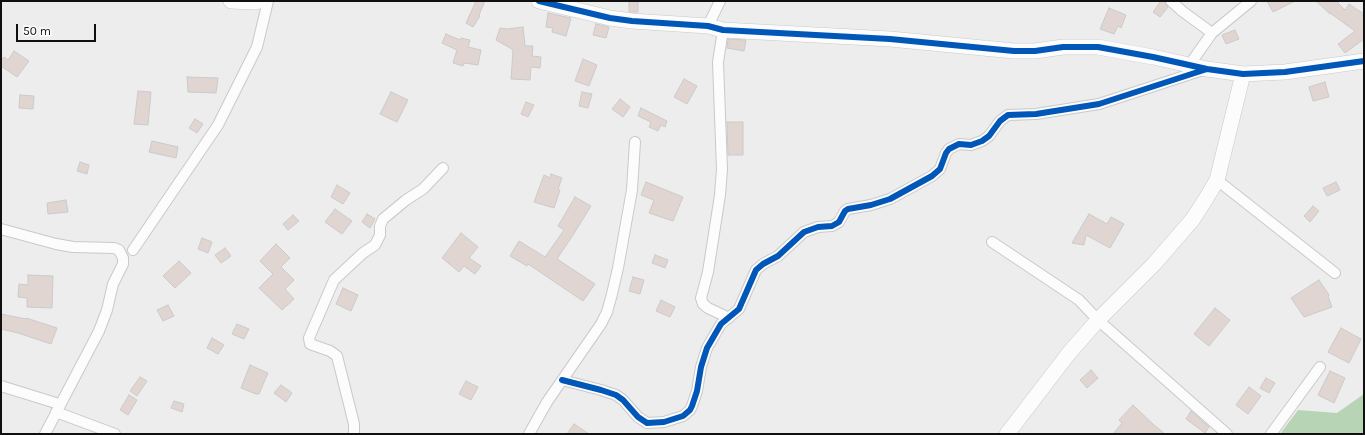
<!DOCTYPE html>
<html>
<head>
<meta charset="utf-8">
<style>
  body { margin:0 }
  #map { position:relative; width:1365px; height:435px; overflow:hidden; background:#ededee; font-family:Karla,sans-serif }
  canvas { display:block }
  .frame { position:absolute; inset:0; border:2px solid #101010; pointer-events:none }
  .scale { position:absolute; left:16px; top:24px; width:80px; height:18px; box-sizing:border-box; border:2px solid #101010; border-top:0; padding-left:5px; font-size:12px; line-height:14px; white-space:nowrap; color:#101010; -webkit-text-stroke:3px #fafbfc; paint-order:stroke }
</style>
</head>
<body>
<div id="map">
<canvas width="1365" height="435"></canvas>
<div class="frame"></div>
<div class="scale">50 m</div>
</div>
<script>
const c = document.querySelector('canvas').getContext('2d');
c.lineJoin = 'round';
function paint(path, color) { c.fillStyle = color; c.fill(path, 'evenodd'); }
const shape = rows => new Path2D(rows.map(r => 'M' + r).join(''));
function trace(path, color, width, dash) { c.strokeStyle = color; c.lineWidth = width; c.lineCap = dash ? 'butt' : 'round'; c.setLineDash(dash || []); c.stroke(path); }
paint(shape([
  [1364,394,1364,434,1280,434,1298,410,1337,413]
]), '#b7d5b5');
const building = shape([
  [476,1,485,1,479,15,480,16,473,27,466,23,476,1],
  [629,1,638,1,638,12,629,12,629,1],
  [1161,1,1165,2,1168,7,1160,17,1153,12,1161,1],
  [1267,1,1295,1,1273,12,1267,1],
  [1316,1,1336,1,1345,10,1349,4,1364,14,1364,39,1345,53,1338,44,1355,31,1330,13,1330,14,1316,1],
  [1109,8,1126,15,1121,28,1118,26,1114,34,1100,29,1109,8],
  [548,13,571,18,566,36,552,32,553,28,546,27,548,13],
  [596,24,609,27,606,38,593,35,596,24],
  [523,27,525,46,533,46,532,56,541,57,540,68,531,67,530,80,511,79,513,51,512,50,512,49,496,40,500,28,507,29,523,27],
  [1235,30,1239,39,1226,44,1222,35,1235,30],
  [446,34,460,40,461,38,470,40,468,47,481,50,478,65,464,63,463,66,453,63,457,50,442,43,446,34],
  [728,39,746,40,744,51,727,48,728,39],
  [14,51,29,61,17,77,1,66,1,61,4,57,8,60,14,51],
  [583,59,597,65,589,86,575,81,583,59],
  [187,77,218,78,216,93,188,92,187,77],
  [684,79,697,86,687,104,674,97,684,79],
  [1325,82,1329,97,1313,101,1309,87,1325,82],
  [138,91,151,92,148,125,134,124,138,91],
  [391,92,408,100,397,122,380,114,391,92],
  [582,92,592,94,588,108,579,106,582,92],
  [20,95,34,96,33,109,19,108,20,95],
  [620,99,630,107,623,117,612,109,620,99],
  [526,102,534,105,528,117,521,114,526,102],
  [641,108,667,121,665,127,661,125,658,131,649,127,651,122,638,116,641,108],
  [195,119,203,124,197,133,189,128,195,119],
  [727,122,743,122,743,155,728,155,727,122],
  [152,141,178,147,176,158,149,152,152,141],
  [80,162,89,165,87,174,77,171,80,162],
  [551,174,562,178,558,189,560,190,554,208,534,202,544,175,550,178,551,174],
  [646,182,683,197,673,221,649,213,654,200,641,195,646,182],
  [1336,182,1340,190,1327,196,1323,188,1336,182],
  [337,185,350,193,343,204,331,197,337,185],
  [575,197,591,206,573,235,557,259,595,284,583,301,528,264,527,266,510,256,519,241,545,257,564,230,558,226,575,197],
  [66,200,68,212,48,214,47,203,66,200],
  [1313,206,1319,211,1310,222,1304,216,1313,206],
  [335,209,352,221,342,234,325,222,335,209],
  [367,214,375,219,370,228,362,222,367,214],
  [1089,214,1107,224,1111,217,1124,224,1110,248,1086,235,1084,245,1072,243,1089,214],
  [293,215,299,221,288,230,283,224,293,215],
  [461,233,478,247,469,258,481,266,475,274,464,266,459,272,442,258,461,233],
  [202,238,212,242,208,253,198,249,202,238],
  [276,244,290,258,281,267,294,280,285,289,294,299,282,310,259,288,273,274,260,261,276,244],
  [225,248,231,256,221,263,215,255,225,248],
  [655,255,668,260,665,268,652,263,655,255],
  [179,261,191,273,175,288,163,276,179,261],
  [28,275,53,276,52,308,27,307,27,298,18,297,19,284,28,285,28,275],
  [633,277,644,280,640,294,629,291,633,277],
  [1319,280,1329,295,1328,296,1332,307,1304,317,1291,298,1319,280],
  [343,288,358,295,351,311,336,304,343,288],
  [661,300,675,307,670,317,656,311,661,300],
  [168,305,174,316,163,321,157,310,168,305],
  [1215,308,1230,320,1209,346,1194,334,1215,308],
  [1,314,26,319,26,318,57,328,51,344,18,333,1,329,1,314],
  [237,324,249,329,244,339,232,334,237,324],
  [1341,328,1361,339,1349,363,1328,352,1341,328],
  [212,338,224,345,218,354,207,348,212,338],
  [250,365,268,373,259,394,256,394,241,388,250,365],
  [1091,370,1098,378,1087,388,1080,380,1091,370],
  [1330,371,1345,378,1334,403,1318,395,1330,371],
  [140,377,147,381,137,396,130,391,140,377],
  [1266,378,1275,383,1269,393,1260,388,1266,378],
  [466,381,478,387,471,400,459,394,466,381],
  [281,385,292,393,286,402,274,393,281,385],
  [1249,387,1261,396,1248,414,1236,405,1249,387],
  [129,395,137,400,128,415,120,410,129,395],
  [174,401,184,404,182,412,171,408,174,401],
  [1133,405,1154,425,1165,434,1113,434,1122,423,1119,420,1133,405],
  [1191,411,1209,427,1205,433,1186,419,1191,411],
  [574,424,589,434,567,434,574,424]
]);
paint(building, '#e1d5d2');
trace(building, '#cacacb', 1);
const street = shape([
  [1171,1,1182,11,1212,33],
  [708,26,720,1],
  [723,30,718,62,722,169,720,195,708,272,701,298,703,304,708,308,729,318],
  [1190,64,1212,33,1251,1],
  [1217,180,1335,273],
  [1,229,56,244,73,247,114,248,119,250,123,258,123,264,113,284,107,310,99,331,45,434],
  [992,242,1079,300,1098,320,1227,434],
  [133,250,218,125,257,47,268,1],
  [562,380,601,390,616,395,623,400,638,417,647,423,664,422,683,416,690,410,692,406,697,391,701,367,707,348,721,324,739,309,756,270,763,264,778,256,804,232,818,227,832,226,839,222,845,211,848,209,871,205,890,199,932,176,940,169,946,153,949,149,959,144,971,145,982,141,989,136,1000,121,1008,115,1036,114,1099,104,1206,69],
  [1,386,59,404],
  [56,412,115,434],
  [354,434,354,424,337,356,330,351,310,344,309,338,334,280,363,253,375,245,380,235,380,226,383,219,406,200,423,189,443,168],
  [529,434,547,402,601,324,607,312,612,294,618,268,632,190,635,142],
  [1271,434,1320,367]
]);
const secondary = shape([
  [231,1,255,2,259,1],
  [539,1,610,18,632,21,708,26,723,30,890,39,1014,51,1035,51,1063,47,1098,47,1153,57,1207,69,1243,74,1285,72,1364,61],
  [1007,434,1069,353,1098,320,1154,264,1193,219,1207,197,1217,180,1243,74]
]);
trace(street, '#c9c9ca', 12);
trace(secondary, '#c9c9ca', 16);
trace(street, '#fcfcfc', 10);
trace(secondary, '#fcfcfc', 15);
trace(shape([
  [539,1,610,18,632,21,708,26,723,30,890,39,1014,51,1035,51,1063,47,1098,47,1153,57,1207,69,1243,74,1285,72,1364,61],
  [562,380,601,390,616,395,623,400,638,417,647,423,664,422,683,416,690,410,692,406,697,391,701,367,707,348,721,324,739,309,756,270,763,264,778,256,804,232,818,227,832,226,839,222,845,211,848,209,871,205,890,199,932,176,940,169,946,153,949,149,959,144,971,145,982,141,989,136,1000,121,1008,115,1036,114,1099,104,1207,69]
]), '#0057b8', 6);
</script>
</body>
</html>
